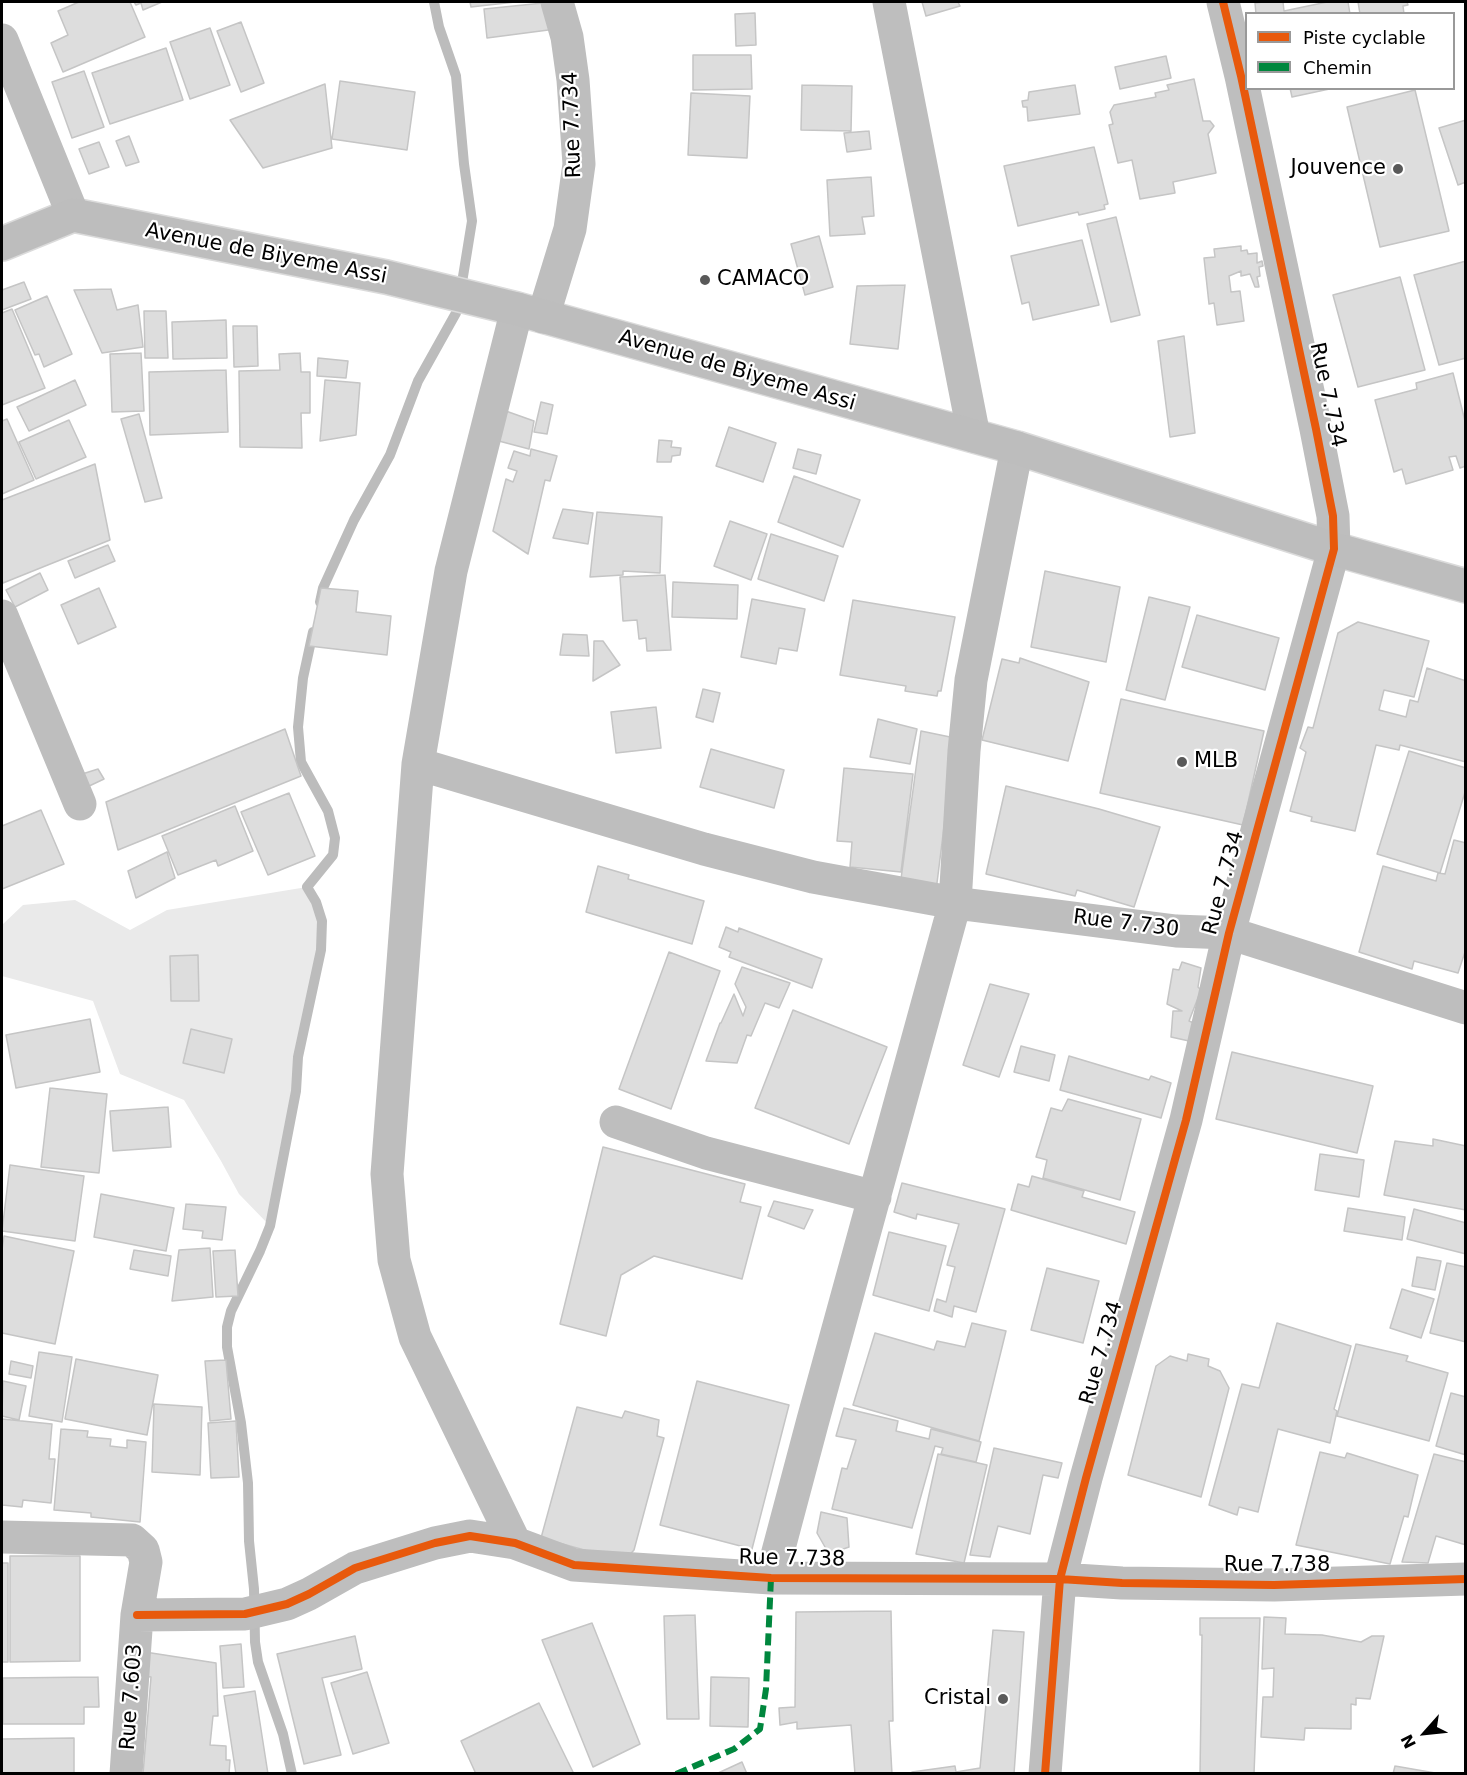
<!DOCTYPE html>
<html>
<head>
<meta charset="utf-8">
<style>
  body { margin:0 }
  #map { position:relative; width:1467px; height:1775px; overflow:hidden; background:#fff; font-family:"DejaVu Sans",sans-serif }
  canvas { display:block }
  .frame { position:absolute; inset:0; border:3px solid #000; pointer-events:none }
  .legend { position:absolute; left:1245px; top:12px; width:210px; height:78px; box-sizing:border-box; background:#fff; border:2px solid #999; margin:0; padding:8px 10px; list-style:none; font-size:18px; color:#000 }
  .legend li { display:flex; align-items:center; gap:12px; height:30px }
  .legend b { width:30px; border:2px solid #999 }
  .north { position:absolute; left:1395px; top:1703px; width:60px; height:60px; -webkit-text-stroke:4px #fff; paint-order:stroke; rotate:243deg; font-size:16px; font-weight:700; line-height:24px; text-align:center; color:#000 }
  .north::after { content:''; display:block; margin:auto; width:21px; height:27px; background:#000; clip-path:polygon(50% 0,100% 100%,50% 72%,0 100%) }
</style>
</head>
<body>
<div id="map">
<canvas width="1467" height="1775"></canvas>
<div class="frame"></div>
<ul class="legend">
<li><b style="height:8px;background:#e8590c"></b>Piste cyclable</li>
<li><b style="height:8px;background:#00873e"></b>Chemin</li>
</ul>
<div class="north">N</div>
</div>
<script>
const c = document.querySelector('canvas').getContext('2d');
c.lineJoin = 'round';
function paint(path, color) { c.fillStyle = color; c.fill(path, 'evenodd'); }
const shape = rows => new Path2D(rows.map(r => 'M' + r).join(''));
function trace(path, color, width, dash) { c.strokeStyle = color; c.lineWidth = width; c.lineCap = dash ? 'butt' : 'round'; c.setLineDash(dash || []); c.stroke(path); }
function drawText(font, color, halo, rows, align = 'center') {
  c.font = font + ' "DejaVu Sans",sans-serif'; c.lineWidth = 4.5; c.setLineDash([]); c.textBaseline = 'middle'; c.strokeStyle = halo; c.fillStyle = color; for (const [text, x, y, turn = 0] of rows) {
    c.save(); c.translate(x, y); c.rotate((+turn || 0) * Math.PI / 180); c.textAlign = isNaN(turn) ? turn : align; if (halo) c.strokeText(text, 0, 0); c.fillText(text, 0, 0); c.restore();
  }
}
paint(shape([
  [307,887,316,902,322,921,321,950,298,1057,296,1091,270,1226,239,1194,221,1161,184,1100,120,1074,93,1001,2,976,2,925,23,905,75,900,130,930,167,910]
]), '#eaeaea');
trace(shape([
  [320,602,323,588,354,520,390,455,418,381,456,313,460,295,472,221,464,164,456,76,439,27,434,2],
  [292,1774,283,1734,258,1662,255,1642,254,1589,249,1541,248,1483,241,1423,227,1347,227,1327,231,1311,260,1251,270,1226,296,1091,298,1057,321,950,322,921,316,902,307,887,333,855,335,838,328,811,301,762,298,727,303,678,313,632]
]), '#bcbcbc', 10);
const building = shape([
  [79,2,130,2,145,37,63,72,51,43,68,35,58,11,79,2],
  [134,2,162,2,143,10,141,3,136,5,134,2],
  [470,2,515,2,471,7,470,2],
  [553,2,556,29,487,38,484,9,553,2],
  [922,2,958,2,960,6,926,16,922,2],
  [1263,2,1283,2,1284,11,1327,2,1348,2,1350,14,1256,14,1255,3,1263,2],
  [1358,2,1407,2,1408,5,1403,6,1404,14,1360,14,1358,2],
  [755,13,756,45,736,46,735,14,755,13],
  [241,22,264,83,241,92,217,31,241,22],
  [210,28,230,85,190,99,170,42,210,28],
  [166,48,183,100,110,124,92,73,166,48],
  [693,55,751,55,752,89,693,90,693,55],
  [1166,56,1171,78,1120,89,1115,67,1166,56],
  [84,71,104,127,72,138,52,82,84,71],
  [1194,79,1203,121,1210,121,1214,126,1208,134,1216,173,1173,182,1175,193,1140,199,1132,160,1118,163,1109,125,1113,124,1110,112,1114,105,1156,97,1155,93,1169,90,1167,85,1194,79],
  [340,81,415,92,407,150,332,139,340,81],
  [325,84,332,148,263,168,230,120,325,84],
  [802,85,852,86,851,131,801,130,802,85],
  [1075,85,1080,114,1028,121,1027,107,1023,107,1022,101,1028,100,1029,92,1075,85],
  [1290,88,1334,88,1292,97,1290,88],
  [1415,90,1449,231,1380,247,1347,107,1415,90],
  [691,93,750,96,747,158,688,155,691,93],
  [1466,120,1466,182,1458,185,1439,128,1466,120],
  [869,131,871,149,847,152,844,133,869,131],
  [129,136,139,162,126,166,116,141,129,136],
  [99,142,109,167,89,174,79,149,99,142],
  [1094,147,1108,204,1104,205,1105,209,1079,215,1078,212,1018,226,1004,166,1094,147],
  [871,177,874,216,862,217,865,234,830,236,827,180,871,177],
  [1116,217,1140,315,1111,322,1087,224,1116,217],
  [819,236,833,287,805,295,791,244,819,236],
  [1082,240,1099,305,1033,320,1029,302,1022,304,1011,256,1082,240],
  [1241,246,1241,251,1247,250,1248,254,1257,253,1257,263,1262,261,1263,266,1259,267,1260,276,1257,277,1259,287,1255,287,1250,274,1241,276,1241,271,1229,276,1231,292,1240,291,1244,321,1217,325,1214,303,1209,304,1204,258,1215,257,1214,249,1241,246],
  [1466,261,1466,358,1439,365,1414,275,1466,261],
  [1400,277,1425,370,1358,387,1333,295,1400,277],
  [24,282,31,299,2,310,2,290,24,282],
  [905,285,898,349,850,344,857,286,905,285],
  [111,289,117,310,138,305,143,347,102,353,74,290,111,289],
  [47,296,72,354,44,367,39,354,35,355,15,310,47,296],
  [12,309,45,388,2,405,2,313,12,309],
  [144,311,166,311,168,358,145,358,144,311],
  [226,320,227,358,173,359,172,322,226,320],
  [233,326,257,326,258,366,234,367,233,326],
  [1184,336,1195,433,1170,437,1158,341,1184,336],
  [141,353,144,411,112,412,110,354,141,353],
  [300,353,301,372,310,372,310,413,301,413,302,448,240,447,239,371,280,370,279,354,300,353],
  [318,358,348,361,346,378,317,376,318,358],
  [226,370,228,432,150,435,149,372,226,370],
  [1453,373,1466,425,1466,466,1460,468,1456,456,1449,457,1453,470,1406,484,1402,469,1394,472,1375,400,1417,389,1416,383,1453,373],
  [75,380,86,405,29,431,17,407,75,380],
  [325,380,360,383,356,435,320,441,325,380],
  [541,402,553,405,547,434,534,432,541,402],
  [503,410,534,421,529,449,495,440,503,410],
  [139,414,162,498,145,502,121,419,139,414],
  [7,419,34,480,2,494,2,421,7,419],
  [69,420,86,457,36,479,19,442,69,420],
  [729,427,776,443,763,482,716,466,729,427],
  [659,440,672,441,671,447,681,448,680,455,672,456,671,462,657,462,659,440],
  [531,449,557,456,550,481,545,480,528,554,493,531,506,479,513,482,517,471,508,468,514,451,530,456,531,449],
  [798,449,821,455,816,474,793,468,798,449],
  [95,464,110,540,3,583,2,580,2,500,95,464],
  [794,476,860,500,843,547,778,522,794,476],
  [563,509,593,513,588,544,553,538,563,509],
  [597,512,662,517,660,573,623,571,623,575,590,577,597,512],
  [730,521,767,534,751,580,714,566,730,521],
  [771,534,838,556,824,601,758,579,771,534],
  [108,545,115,561,75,578,68,561,108,545],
  [1045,571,1120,587,1106,662,1031,647,1045,571],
  [40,573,48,590,15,607,6,590,40,573],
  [665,575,671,650,647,651,646,638,639,639,637,620,623,621,620,577,665,575],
  [673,582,738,585,737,619,672,617,673,582],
  [99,588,116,627,78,644,61,605,99,588],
  [321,588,358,591,356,612,391,616,387,655,309,646,321,588],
  [1149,597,1190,607,1165,700,1126,690,1149,597],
  [752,599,805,609,797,651,779,648,776,664,741,657,752,599],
  [853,600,955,617,941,691,938,691,937,696,905,691,906,686,840,675,853,600],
  [1197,615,1279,638,1265,690,1182,667,1197,615],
  [1358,622,1429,641,1414,697,1384,690,1379,710,1406,717,1410,700,1418,702,1427,668,1466,681,1466,762,1400,745,1399,750,1376,745,1355,831,1311,821,1312,817,1290,811,1306,752,1300,748,1308,727,1313,728,1338,633,1358,622],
  [563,634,587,635,589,656,560,655,563,634],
  [594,641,603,641,620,665,593,681,594,641],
  [1020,658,1089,682,1068,761,982,740,1002,659,1019,663,1020,658],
  [703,689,720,693,713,722,696,717,703,689],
  [1121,699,1264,731,1243,825,1100,793,1121,699],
  [656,707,661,748,616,753,611,712,656,707],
  [878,719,917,729,910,764,870,757,878,719],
  [285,729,301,776,118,850,106,802,285,729],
  [921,731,955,738,936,891,901,879,921,731],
  [711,749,784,770,774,808,700,787,711,749],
  [1409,751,1466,768,1466,789,1440,873,1377,854,1409,751],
  [844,768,913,774,901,872,850,867,852,842,837,841,844,768],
  [98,769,104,779,85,788,79,775,98,769],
  [1006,786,1099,809,1160,827,1134,907,1077,890,1075,896,986,874,1006,786],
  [289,793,315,856,268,875,241,812,289,793],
  [235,806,253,851,218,866,216,860,178,875,162,836,235,806],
  [41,810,64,864,2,889,2,826,41,810],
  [1454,840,1466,843,1466,949,1458,973,1414,961,1412,969,1359,952,1383,866,1436,881,1438,873,1445,874,1454,840],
  [167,852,175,878,136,898,128,871,167,852],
  [598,866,629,875,628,879,704,901,692,944,586,912,598,866],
  [726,927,738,932,739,928,822,959,812,988,729,957,731,952,719,947,726,927],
  [669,952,720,971,671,1109,619,1089,669,952],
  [198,955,199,1001,171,1001,170,956,198,955],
  [1182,962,1201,968,1198,987,1201,990,1189,1021,1194,1023,1189,1041,1171,1037,1173,1011,1182,1011,1167,1004,1173,969,1179,970,1182,962],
  [742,967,790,983,779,1008,765,1003,751,1036,747,1035,737,1063,706,1061,720,1023,721,1023,734,994,743,1016,746,1007,735,984,742,967],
  [990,984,1029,994,999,1077,963,1065,990,984],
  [793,1010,887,1047,849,1144,755,1108,793,1010],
  [90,1019,100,1072,16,1088,6,1035,90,1019],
  [191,1029,232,1039,224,1073,183,1063,191,1029],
  [1021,1046,1055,1055,1049,1081,1014,1072,1021,1046],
  [1232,1052,1373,1086,1357,1153,1216,1119,1232,1052],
  [1069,1056,1149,1080,1151,1076,1171,1083,1161,1118,1060,1090,1069,1056],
  [50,1088,107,1094,99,1173,41,1167,50,1088],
  [1068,1099,1141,1119,1120,1200,1043,1178,1047,1160,1036,1157,1051,1108,1062,1111,1068,1099],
  [168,1107,171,1147,113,1151,110,1111,168,1107],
  [1433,1139,1466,1146,1466,1210,1384,1195,1395,1141,1433,1146,1433,1139],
  [603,1147,745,1184,740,1202,761,1207,742,1279,654,1256,621,1275,606,1336,560,1324,603,1147],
  [1320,1154,1364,1160,1359,1197,1315,1190,1320,1154],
  [10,1165,84,1176,75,1241,2,1231,10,1165],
  [1032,1176,1084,1191,1082,1197,1135,1212,1126,1244,1011,1210,1018,1184,1029,1187,1032,1176],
  [902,1183,1005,1209,976,1312,954,1306,952,1317,934,1311,937,1299,946,1302,955,1267,947,1265,959,1224,917,1214,916,1219,894,1212,902,1183],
  [101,1194,174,1208,166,1251,94,1237,101,1194],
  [774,1201,813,1210,804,1229,768,1216,774,1201],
  [186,1204,226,1207,222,1240,202,1238,203,1231,183,1229,186,1204],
  [1348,1208,1405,1217,1402,1240,1344,1231,1348,1208],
  [1414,1209,1466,1223,1466,1254,1407,1239,1414,1209],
  [889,1232,946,1246,929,1311,873,1295,889,1232],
  [4,1236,74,1251,55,1344,2,1333,2,1250,4,1236],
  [210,1248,213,1297,172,1301,179,1250,210,1248],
  [134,1250,171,1256,168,1276,130,1269,134,1250],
  [235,1250,238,1296,216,1297,213,1251,235,1250],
  [1417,1257,1441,1261,1435,1290,1412,1286,1417,1257],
  [1447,1263,1466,1267,1466,1342,1430,1333,1447,1263],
  [1047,1268,1099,1281,1083,1343,1031,1330,1047,1268],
  [1402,1289,1434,1299,1421,1338,1390,1328,1402,1289],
  [972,1323,1006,1331,979,1441,853,1405,875,1333,934,1350,937,1341,965,1347,972,1323],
  [1277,1323,1351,1346,1334,1409,1337,1411,1330,1443,1278,1429,1258,1512,1239,1507,1237,1515,1209,1505,1242,1384,1259,1388,1277,1323],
  [1356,1344,1408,1356,1406,1361,1448,1373,1429,1441,1337,1416,1356,1344],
  [39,1352,72,1357,62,1422,29,1416,39,1352],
  [1188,1354,1209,1359,1208,1366,1220,1371,1229,1388,1201,1497,1128,1475,1156,1366,1170,1356,1187,1361,1188,1354],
  [76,1359,158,1375,147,1435,65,1419,76,1359],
  [226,1360,231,1419,210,1421,205,1361,226,1360],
  [11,1361,33,1366,31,1378,9,1374,11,1361],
  [3,1381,26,1386,19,1420,2,1416,3,1381],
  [697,1381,789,1405,752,1549,660,1525,697,1381],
  [1451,1393,1466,1397,1466,1455,1436,1446,1451,1393],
  [154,1404,202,1407,200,1475,152,1472,154,1404],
  [577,1407,622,1418,625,1411,659,1420,657,1436,664,1438,634,1550,624,1561,541,1538,577,1407],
  [844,1408,898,1421,896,1431,929,1439,931,1429,981,1442,976,1462,941,1454,943,1448,935,1446,912,1528,832,1509,842,1468,847,1469,856,1440,836,1436,844,1408],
  [2,1419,52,1424,49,1459,55,1459,51,1503,23,1500,22,1507,2,1505,2,1419],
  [236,1421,239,1477,211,1478,208,1423,236,1421],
  [61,1429,88,1431,87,1437,111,1439,110,1446,127,1448,127,1440,146,1442,140,1522,91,1517,91,1513,54,1510,61,1429],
  [994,1448,1062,1463,1058,1478,1043,1475,1030,1534,998,1526,990,1557,970,1555,994,1448],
  [1320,1452,1345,1458,1347,1453,1418,1475,1408,1517,1404,1516,1390,1564,1296,1545,1320,1452],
  [938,1454,987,1465,964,1563,916,1554,938,1454],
  [1434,1454,1466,1462,1466,1545,1436,1536,1428,1563,1402,1562,1434,1454],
  [821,1512,847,1518,849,1547,829,1554,817,1533,821,1512],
  [10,1556,80,1556,80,1661,10,1662,10,1556],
  [2,1563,8,1563,8,1662,2,1662,2,1563],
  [891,1611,893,1721,889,1721,892,1774,855,1774,851,1725,797,1729,797,1722,780,1725,779,1708,795,1707,796,1612,891,1611],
  [695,1615,699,1719,667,1719,664,1616,695,1615],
  [1264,1617,1286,1618,1285,1634,1322,1635,1361,1642,1372,1636,1384,1636,1370,1699,1356,1698,1356,1705,1351,1704,1351,1729,1305,1728,1304,1740,1261,1737,1263,1697,1273,1697,1274,1668,1262,1669,1264,1617],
  [1200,1618,1260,1618,1254,1774,1200,1774,1202,1635,1200,1635,1200,1618],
  [592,1623,640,1744,593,1767,542,1640,592,1623],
  [993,1630,1024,1632,1014,1774,912,1774,912,1772,955,1766,956,1772,980,1768,993,1630],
  [355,1636,362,1669,322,1678,341,1755,304,1764,277,1654,355,1636],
  [241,1644,244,1687,223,1688,220,1646,241,1644],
  [145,1652,216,1663,218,1716,213,1716,210,1745,226,1746,226,1760,230,1760,229,1774,143,1774,151,1677,142,1676,145,1652],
  [367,1672,389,1743,353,1754,331,1683,367,1672],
  [98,1677,99,1707,84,1707,84,1724,3,1724,3,1678,98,1677],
  [711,1677,749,1678,748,1727,710,1726,711,1677],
  [255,1691,268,1774,236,1774,224,1696,255,1691],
  [539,1703,574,1774,476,1774,461,1741,539,1703],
  [74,1738,74,1774,2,1774,2,1739,74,1738],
  [742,1762,747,1774,716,1774,742,1762],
  [1395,1766,1441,1774,1393,1774,1395,1766]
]);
paint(building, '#ddd');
trace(building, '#c5c5c5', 1.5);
const major = shape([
  [2,244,73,215,386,277,517,309,1017,448,1334,549,1466,586]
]);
trace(major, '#dbdbdb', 36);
trace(shape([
  [889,2,974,436],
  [2,40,73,215],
  [543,317,570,229,579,164,573,80,567,37,557,2],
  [2,616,80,804],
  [418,764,704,849,813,877,955,903,1176,931,1229,933,1466,1008],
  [616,1122,706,1153,875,1197],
  [2,1537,132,1540,143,1550,146,1562,137,1615,126,1774],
  [515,1543,415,1337,394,1260,387,1174,418,764,451,571,517,309],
  [771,1578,813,1420,955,903,964,751,971,680,1017,448],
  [137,1615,245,1614,287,1604,309,1594,355,1568,435,1543,470,1536,515,1543,574,1565,771,1578,1060,1579,1122,1583,1274,1585,1466,1579],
  [1045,1774,1060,1579,1086,1478,1186,1120,1229,933,1334,549,1333,516,1316,429,1241,76,1223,2]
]), '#bebebe', 33);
trace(major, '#bdbdbd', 33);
trace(shape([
  [676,1774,734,1749,760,1729,766,1689,771,1578]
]), '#00873e', 6, [12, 6]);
trace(shape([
  [137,1615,245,1614,287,1604,309,1594,355,1568,435,1543,470,1536,515,1543,574,1565,771,1578,1060,1579,1122,1583,1274,1585,1466,1579],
  [1045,1774,1060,1579,1086,1478,1186,1120,1229,933,1334,549,1333,516,1316,429,1241,76,1223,2]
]), '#e8590c', 8);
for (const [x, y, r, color] of [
  [1398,169,6,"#595959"],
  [705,280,6,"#595959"],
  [1182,762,6,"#595959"],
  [1003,1699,6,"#595959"]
]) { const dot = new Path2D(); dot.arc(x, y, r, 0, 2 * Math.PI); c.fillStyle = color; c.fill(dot); trace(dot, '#fff', 2); }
drawText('21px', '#000', '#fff', [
  ["Rue 7.734",573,125,-92],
  ["Avenue de Biyeme Assi",266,254,11],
  ["Avenue de Biyeme Assi",737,371,16],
  ["Rue 7.734",1327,395,78],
  ["Rue 7.734",1224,883,-75],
  ["Rue 7.730",1126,924,7],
  ["Rue 7.734",1102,1353,-74],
  ["Rue 7.738",792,1559,1],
  ["Rue 7.738",1277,1566],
  ["Rue 7.603",132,1697,-86]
]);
drawText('21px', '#000', '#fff', [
  ["Jouvence",1386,169],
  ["CAMACO",717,280,"left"],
  ["MLB",1194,762,"left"],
  ["Cristal",991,1699]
], 'right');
</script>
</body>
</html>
